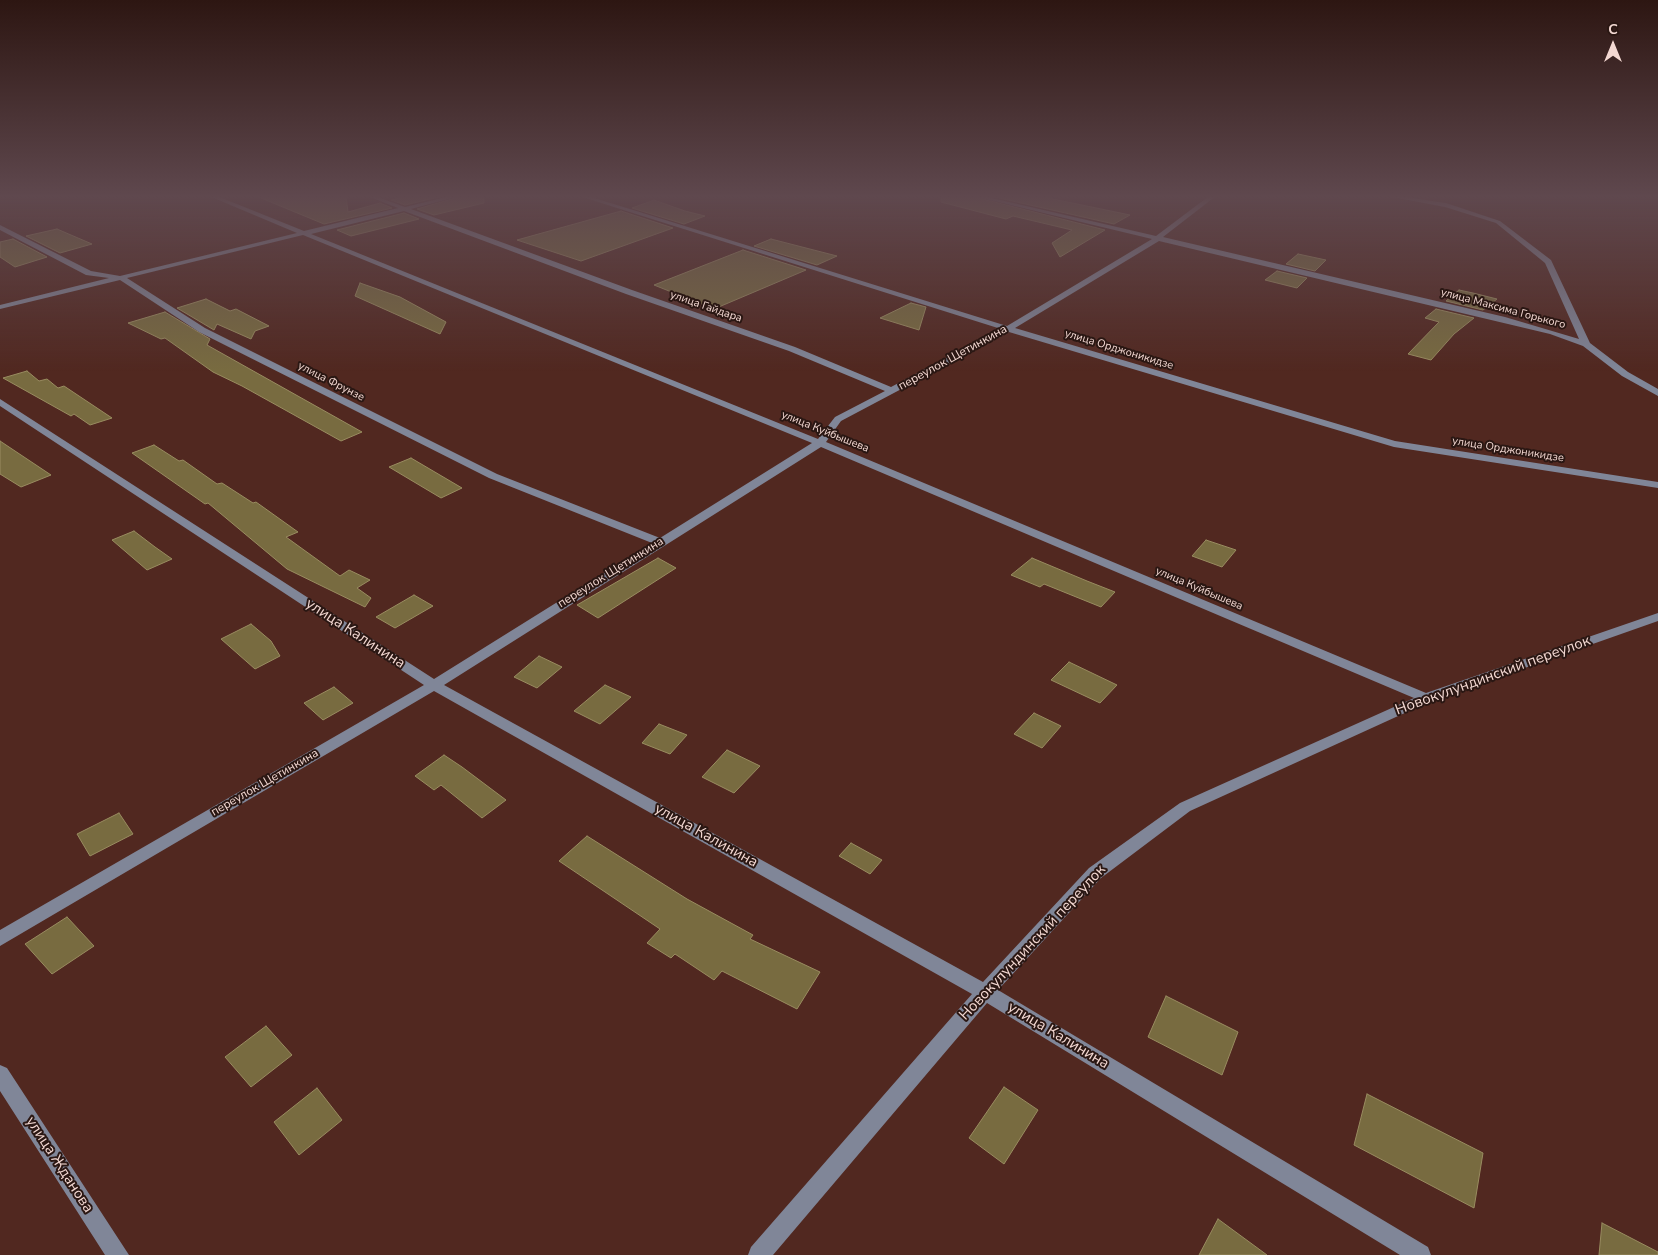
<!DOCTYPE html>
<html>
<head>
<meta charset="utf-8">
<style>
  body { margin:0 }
  #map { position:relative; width:1658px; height:1255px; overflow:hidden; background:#512820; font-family:"Nunito Sans",sans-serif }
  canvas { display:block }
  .north { position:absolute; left:1588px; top:20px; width:50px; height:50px; -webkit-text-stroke:4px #2a1713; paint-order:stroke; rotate:0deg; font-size:14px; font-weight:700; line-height:20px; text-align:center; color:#f3d8d2 }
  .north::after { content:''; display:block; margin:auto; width:18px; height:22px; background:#f3d8d2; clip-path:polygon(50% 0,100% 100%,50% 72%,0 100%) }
</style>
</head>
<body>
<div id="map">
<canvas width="1658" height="1255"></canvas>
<div class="north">С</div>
</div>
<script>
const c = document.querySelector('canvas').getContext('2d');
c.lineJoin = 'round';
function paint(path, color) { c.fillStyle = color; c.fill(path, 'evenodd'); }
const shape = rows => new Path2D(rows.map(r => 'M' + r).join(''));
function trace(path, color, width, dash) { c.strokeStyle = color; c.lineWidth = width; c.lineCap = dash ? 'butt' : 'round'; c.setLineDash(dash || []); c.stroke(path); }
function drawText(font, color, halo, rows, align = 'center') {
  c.font = font + ' "Nunito Sans",sans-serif'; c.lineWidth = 4; c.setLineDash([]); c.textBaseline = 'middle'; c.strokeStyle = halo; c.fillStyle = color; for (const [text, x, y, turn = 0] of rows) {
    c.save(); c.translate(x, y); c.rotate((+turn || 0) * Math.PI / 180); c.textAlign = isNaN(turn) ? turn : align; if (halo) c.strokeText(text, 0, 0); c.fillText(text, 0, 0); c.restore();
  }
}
const building = shape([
  [256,196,346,196,348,212,380,203,392,208,324,224,256,196],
  [407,196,443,196,405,205,391,200,407,196],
  [462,196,484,196,484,203,434,215,417,209,462,196],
  [941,196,971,196,1105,230,1060,257,1052,243,1072,230,1013,216,1006,219,941,202,941,196],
  [990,196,1039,196,1130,215,1114,224,990,196],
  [654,200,685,211,705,216,684,224,632,208,654,200],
  [621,211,673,228,581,261,517,240,621,211],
  [404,213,419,219,351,236,337,230,404,213],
  [57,229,92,244,60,253,26,236,57,229],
  [13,239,47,257,15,267,0,257,0,242,13,239],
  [771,239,837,256,817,265,754,246,771,239],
  [743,250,806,270,714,309,654,285,743,250],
  [1298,254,1326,260,1315,271,1286,264,1298,254],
  [1277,271,1307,278,1297,288,1265,280,1277,271],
  [360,283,400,297,446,322,440,334,355,296,360,283],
  [1459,290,1473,293,1497,299,1483,310,1446,301,1459,290],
  [206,299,230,311,236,309,269,326,255,331,251,339,217,324,214,330,177,308,206,299],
  [911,303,926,307,919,330,880,318,911,303],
  [1436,309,1474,318,1454,334,1431,360,1408,354,1439,322,1425,318,1436,309],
  [165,312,210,339,207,345,362,432,341,441,242,386,213,372,165,338,161,339,128,323,165,312],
  [27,371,39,381,47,379,58,388,64,386,112,418,90,425,74,414,71,416,3,378,27,371],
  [0,441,51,475,21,487,0,474,0,441],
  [154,445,179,461,183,460,217,484,222,483,253,503,256,502,298,532,286,537,340,576,349,570,370,580,357,588,371,598,365,607,287,569,208,503,205,504,132,453,154,445],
  [411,458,462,488,441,498,389,467,411,458],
  [134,531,155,547,172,559,147,570,112,540,134,531],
  [1206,540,1236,550,1222,567,1192,556,1206,540],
  [658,558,676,568,598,618,577,605,658,558],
  [1032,558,1087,581,1115,592,1101,607,1044,584,1040,587,1011,575,1032,558],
  [414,595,433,606,395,628,376,617,414,595],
  [251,624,271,641,280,656,255,669,221,639,251,624],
  [539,656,562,667,537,688,514,677,539,656],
  [1069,662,1117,685,1100,703,1051,680,1069,662],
  [605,685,631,697,600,724,574,711,605,685],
  [334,687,353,703,323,720,304,703,334,687],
  [1034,713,1061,726,1042,748,1014,734,1034,713],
  [659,724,687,735,670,754,642,743,659,724],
  [727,750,760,766,734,793,702,777,727,750],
  [444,755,462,767,506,800,482,818,441,785,434,790,415,776,444,755],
  [119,813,133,834,90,856,77,834,119,813],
  [587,836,687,899,753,935,750,939,820,972,797,1009,722,971,714,980,675,954,671,958,647,943,660,929,559,861,587,836],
  [851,843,882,860,870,874,839,856,851,843],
  [67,917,94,946,52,974,25,944,67,917],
  [1166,996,1238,1032,1222,1075,1148,1037,1166,996],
  [266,1026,292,1055,251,1087,225,1057,266,1026],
  [1004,1087,1038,1110,1004,1164,969,1138,1004,1087],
  [317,1088,342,1120,299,1155,274,1122,317,1088],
  [1367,1094,1483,1153,1474,1208,1354,1145,1367,1094],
  [1218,1219,1267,1255,1199,1255,1218,1219],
  [1602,1223,1658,1252,1658,1255,1599,1255,1602,1223]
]);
paint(building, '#786b40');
trace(building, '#998c60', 1);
paint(shape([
  [209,196,217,196,304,231,398,208,367,196,375,196,405,207,450,196,460,196,411,209,632,290,795,347,891,387,1001,329,579,196,588,196,1007,326,1152,239,973,196,983,196,1156,236,1209,196,1216,196,1163,237,1505,317,1579,339,1545,263,1496,223,1445,207,1386,196,1400,196,1446,203,1500,221,1551,260,1590,343,1628,372,1658,389,1658,396,1622,376,1583,346,1550,334,1159,241,1015,328,1395,441,1658,482,1658,488,1394,447,1009,332,841,421,826,442,1426,693,1658,613,1658,621,1431,701,1190,811,1101,878,998,990,1428,1247,1431,1255,1400,1255,987,1003,773,1255,748,1255,751,1247,972,994,434,691,0,946,0,930,424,685,0,406,0,399,434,679,652,543,489,478,199,332,120,280,0,309,0,305,109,278,86,275,0,230,0,225,91,271,120,276,297,233,209,196],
  [404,211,626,294,789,351,885,391,835,417,818,439,311,234,404,211],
  [303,235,812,443,660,538,497,474,205,328,127,278,303,235],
  [821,447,1414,698,1180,803,1089,868,983,982,444,685,821,447],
  [0,1065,7,1068,129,1255,105,1255,0,1091,0,1065]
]), '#808698');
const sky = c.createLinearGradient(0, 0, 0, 371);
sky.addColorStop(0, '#2d1612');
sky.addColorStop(0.53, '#5f484e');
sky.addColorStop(1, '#5f484e00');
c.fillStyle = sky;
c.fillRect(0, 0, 1658, 371);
drawText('11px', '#f3d8d2', '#2a1713', [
  ["улица Гайдара",706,307,19],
  ["улица Максима Горького",1503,309,15],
  ["улица Орджоникидзе",1119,350,17],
  ["улица Фрунзе",331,382,27],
  ["улица Куйбышева",825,432,22],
  ["улица Орджоникидзе",1508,450,9],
  ["улица Куйбышева",1199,589,23]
]);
drawText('12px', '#f3d8d2', '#2a1713', [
  ["переулок Щетинкина",953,358,-29],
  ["переулок Щетинкина",611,573,-32],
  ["переулок Щетинкина",265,783,-30]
]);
drawText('15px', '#f3d8d2', '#2a1713', [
  ["улица Калинина",355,634,33],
  ["Новокулундинский переулок",1493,676,-20],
  ["улица Калинина",706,836,29],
  ["Новокулундинский переулок",1033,943,-47],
  ["улица Калинина",1058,1036,31],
  ["улица Жданова",59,1165,57]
]);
</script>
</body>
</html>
